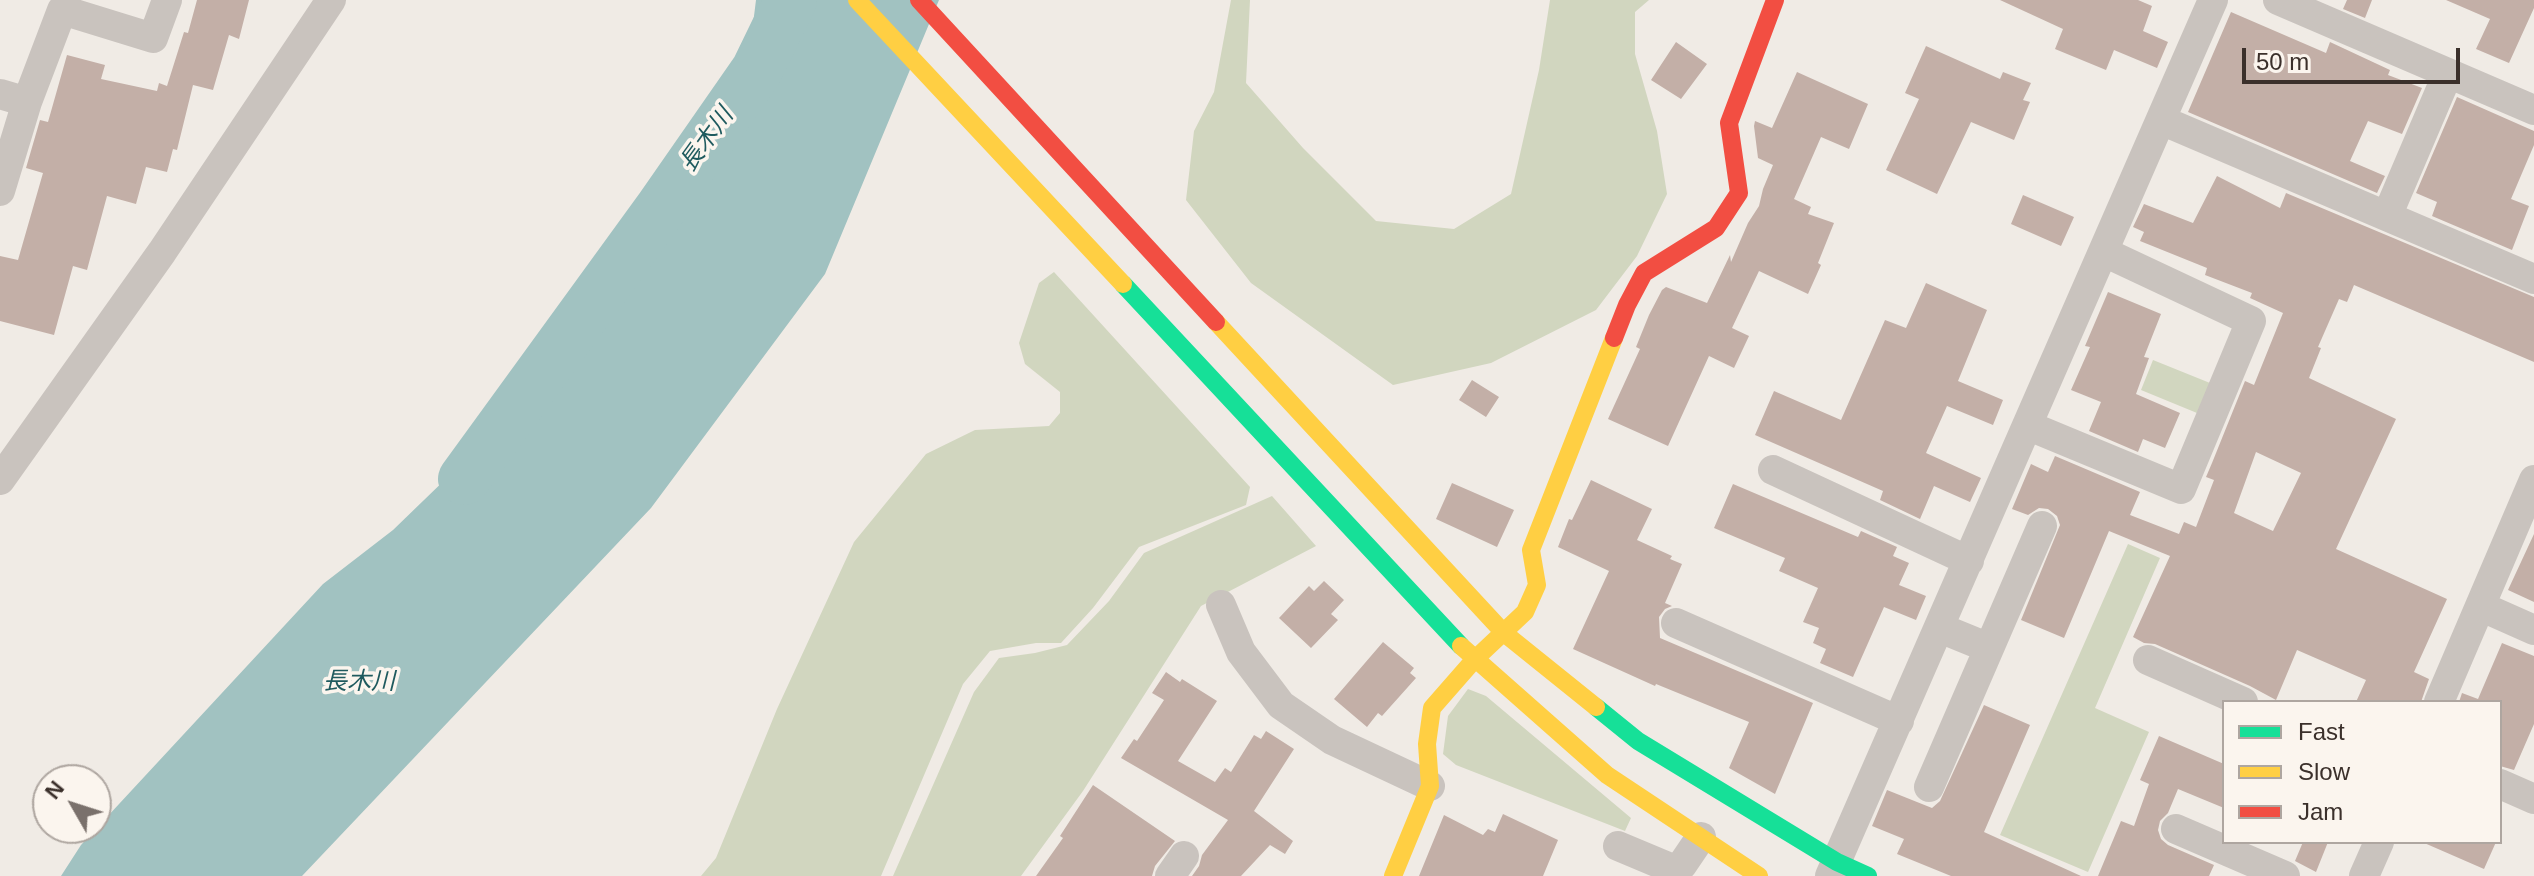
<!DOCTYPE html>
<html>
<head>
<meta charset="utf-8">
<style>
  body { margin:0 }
  #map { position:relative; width:2534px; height:876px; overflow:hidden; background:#f0ebe5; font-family:Helvetica,sans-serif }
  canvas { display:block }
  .legend { position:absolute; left:2222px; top:700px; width:280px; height:144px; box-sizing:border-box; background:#fbf5ee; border:2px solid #aea6a0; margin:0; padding:10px 14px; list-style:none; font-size:24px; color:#3b302b }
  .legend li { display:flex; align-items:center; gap:16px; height:40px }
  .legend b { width:40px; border:2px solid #aea6a0 }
  .north { position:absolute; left:32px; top:764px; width:80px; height:80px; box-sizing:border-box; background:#fbf5ee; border:2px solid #aea6a0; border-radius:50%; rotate:309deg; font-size:22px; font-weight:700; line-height:32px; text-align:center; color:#3b302b }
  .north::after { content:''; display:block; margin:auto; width:28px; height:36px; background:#7a716c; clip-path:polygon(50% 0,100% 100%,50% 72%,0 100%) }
  .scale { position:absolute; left:2242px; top:48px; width:218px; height:36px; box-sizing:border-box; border:4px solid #3b302b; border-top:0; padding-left:10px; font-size:24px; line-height:28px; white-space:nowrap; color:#3b302b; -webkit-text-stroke:6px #fbf5ee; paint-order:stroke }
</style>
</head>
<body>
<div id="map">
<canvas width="2534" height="876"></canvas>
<ul class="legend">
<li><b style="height:10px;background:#16e098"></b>Fast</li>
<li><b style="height:10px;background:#ffcf43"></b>Slow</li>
<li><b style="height:10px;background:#f24e42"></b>Jam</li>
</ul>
<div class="north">N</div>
<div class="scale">50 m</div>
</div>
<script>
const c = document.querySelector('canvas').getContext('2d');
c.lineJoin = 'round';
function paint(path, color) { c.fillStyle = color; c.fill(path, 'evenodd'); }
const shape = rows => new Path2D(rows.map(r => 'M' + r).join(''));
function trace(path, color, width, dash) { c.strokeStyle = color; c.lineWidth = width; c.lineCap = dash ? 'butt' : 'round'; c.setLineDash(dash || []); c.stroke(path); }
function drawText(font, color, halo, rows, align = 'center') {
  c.font = font + ' Helvetica,"Noto Sans JP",sans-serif'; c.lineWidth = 7; c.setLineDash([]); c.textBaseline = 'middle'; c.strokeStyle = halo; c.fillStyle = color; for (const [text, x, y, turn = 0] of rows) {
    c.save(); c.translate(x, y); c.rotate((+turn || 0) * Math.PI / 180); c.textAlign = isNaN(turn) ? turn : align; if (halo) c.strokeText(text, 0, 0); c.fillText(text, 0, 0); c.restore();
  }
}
paint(shape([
  [1231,0,1250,0,1246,83,1303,148,1376,221,1454,229,1511,194,1539,70,1550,0,1649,0,1635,12,1635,54,1657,131,1667,194,1637,256,1596,310,1491,363,1393,385,1251,283,1186,200,1194,131,1214,92],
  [1054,272,1250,487,1246,505,1139,547,1093,608,1061,643,1036,643,990,651,963,684,881,876,701,876,716,858,777,709,854,542,926,454,975,430,1049,426,1060,413,1060,392,1025,364,1019,343,1039,283],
  [2153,360,2210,383,2197,413,2141,390],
  [1272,496,1316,546,1201,606,1083,791,1021,876,893,876,974,692,999,658,1035,653,1067,645,1109,601,1144,553],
  [2128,544,2160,558,2095,708,2149,732,2088,872,2000,835],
  [1468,689,1486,696,1631,818,1625,831,1456,765,1443,754,1448,716]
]), '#d1d6bf');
paint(shape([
  [756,0,939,0,825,274,651,508,302,876,61,876,81,845,323,584,393,530,578,351,739,137]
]), '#a1c2c1');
trace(shape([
  [464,479,661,208,757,70,791,0]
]), '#a1c2c1', 52);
paint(shape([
  [197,0,249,0,239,39,229,35,213,90,193,85,177,150,173,149,167,172,146,167,136,204,107,196,87,270,73,266,54,335,0,321,0,256,18,260,43,173,26,168,40,120,48,122,67,55,105,65,101,79,157,91,159,83,167,86,184,32,188,33],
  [2000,0,2138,0,2152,6,2143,31,2168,42,2157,68,2114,50,2106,70,2055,49,2063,29],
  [2347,0,2372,0,2365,18,2343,9],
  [2446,0,2534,0,2534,8,2509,63,2476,49,2490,19],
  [2231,12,2326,53,2330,42,2390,70,2388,75,2422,88,2402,134,2368,121,2350,161,2385,176,2377,193,2188,112],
  [1676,42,1707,64,1681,99,1651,80],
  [1926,46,2000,79,2003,72,2031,83,2023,100,2030,102,2014,140,1971,122,1937,194,1886,170,1919,99,1905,93],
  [1797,72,1868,104,1849,149,1821,137,1794,199,1811,207,1808,214,1834,223,1818,263,1821,265,1808,294,1759,271,1732,328,1749,336,1734,368,1709,356,1668,446,1608,419,1640,349,1636,347,1649,315,1662,290,1666,287,1707,303,1730,255,1731,262,1748,223,1759,206,1763,189,1773,165,1758,158,1754,126,1755,121,1772,128],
  [2457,97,2534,131,2534,145,2511,199,2529,206,2512,250,2432,216,2437,202,2416,193],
  [2217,176,2280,208,2286,193,2534,297,2534,362,2354,285,2347,302,2339,299,2318,347,2321,348,2309,378,2396,419,2336,549,2447,599,2414,672,2429,679,2421,702,2356,702,2366,680,2297,650,2276,700,2250,686,2155,644,2144,643,2133,637,2170,556,2109,531,2064,638,2021,620,2060,525,2057,516,2048,509,2039,508,2028,515,2012,509,2031,464,2048,472,2055,456,2140,492,2130,515,2179,534,2184,522,2196,527,2214,480,2206,477,2212,463,2245,381,2254,385,2283,313,2250,298,2252,293,2205,275,2207,268,2140,241,2144,232,2133,227,2144,204,2193,223],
  [2256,452,2301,473,2273,531,2234,513],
  [2023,195,2074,217,2061,246,2011,224],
  [1926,283,1987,310,1958,381,2003,400,1993,425,1947,406,1926,453,1981,478,1970,502,1934,486,1920,519,1880,500,1883,491,1755,435,1774,391,1841,420,1885,320,1906,328],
  [2108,292,2161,314,2144,357,2149,358,2136,394,2180,413,2165,448,2143,439,2138,452,2089,431,2101,402,2071,390,2090,347,2085,346],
  [1472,380,1499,397,1486,417,1459,400],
  [1591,480,1652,509,1637,540,1672,556,1670,559,1682,564,1665,603,1672,606,1665,609,1659,617,1660,638,1813,703,1775,794,1729,768,1749,722,1656,684,1655,686,1573,649,1609,571,1558,547,1569,519,1572,520],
  [1452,483,1514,510,1497,547,1436,519],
  [1733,484,1858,537,1861,531,1897,547,1893,556,1909,563,1899,585,1926,596,1916,620,1884,607,1853,677,1820,663,1826,649,1813,643,1819,628,1803,622,1818,588,1779,571,1785,558,1714,528],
  [2534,534,2534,602,2508,590],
  [1324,581,1344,600,1331,614,1338,620,1311,648,1279,618,1309,586,1314,591],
  [1383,642,1414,668,1410,673,1416,678,1382,716,1378,713,1367,727,1334,699],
  [2502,643,2534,656,2534,724,2514,770,2500,766,2500,702,2459,702,2462,693,2478,699],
  [1166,672,1180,682,1182,679,1217,701,1178,761,1215,782,1225,768,1231,772,1254,735,1261,739,1266,731,1294,749,1254,811,1293,841,1285,854,1270,845,1241,876,1192,876,1199,866,1202,855,1228,820,1121,758,1134,739,1137,741,1164,700,1152,693],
  [1984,705,2030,725,1984,832,2081,876,1951,876,1897,854,1904,839,1872,826,1887,790,1932,808,1940,801],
  [2159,736,2224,764,2224,808,2178,789,2168,813,2160,821,2158,830,2161,839,2168,845,2214,865,2209,876,2098,876,2121,821,2134,826,2149,784,2140,780],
  [1093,785,1175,841,1155,866,1152,876,1036,876,1063,838,1060,836],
  [1503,814,1558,840,1543,876,1419,876,1444,815,1483,835,1488,829,1495,832],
  [2303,842,2328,842,2316,872,2295,861],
  [2422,842,2496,842,2484,869]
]), '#c3afa7');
trace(shape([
  [2278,0,2534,110],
  [0,94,27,102,62,10,153,38,167,0],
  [2161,120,2534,279],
  [0,191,27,102],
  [2387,216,2448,73],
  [2029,426,2181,489,2251,321,2104,252],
  [1773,470,1969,561],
  [0,480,162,252,331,0],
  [1221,605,1241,652,1281,705,1332,740,1430,786],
  [2480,606,2534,630],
  [1676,623,1899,721],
  [1940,628,1989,648],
  [2148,660,2243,702],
  [2439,702,2534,480],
  [2500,784,2534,799],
  [1929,787,2042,526],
  [2176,829,2285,876],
  [1618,846,1673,869,1682,865,1701,837],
  [1170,876,1184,856],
  [1830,876,2213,0],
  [2364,876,2379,842]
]), '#c9c3be', 30);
trace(shape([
  [1123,284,1461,646],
  [1596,707,1638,741,1837,862,1868,876]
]), '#16e098', 18);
trace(shape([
  [857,0,1123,284],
  [1216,322,1504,633,1596,707],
  [1461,646,1607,775,1759,876],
  [1393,876,1430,786,1427,744,1432,708,1474,660,1525,612,1537,585,1531,550,1614,338]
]), '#ffcf43', 18);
trace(shape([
  [919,0,1216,322],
  [1614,338,1627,305,1644,273,1716,228,1739,193,1729,123,1775,0]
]), '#f24e42', 18);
drawText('italic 24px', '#1f5a5e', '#fbf5ee', [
  ["長木川",707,140,-54],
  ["長木川",359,682]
]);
</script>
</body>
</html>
